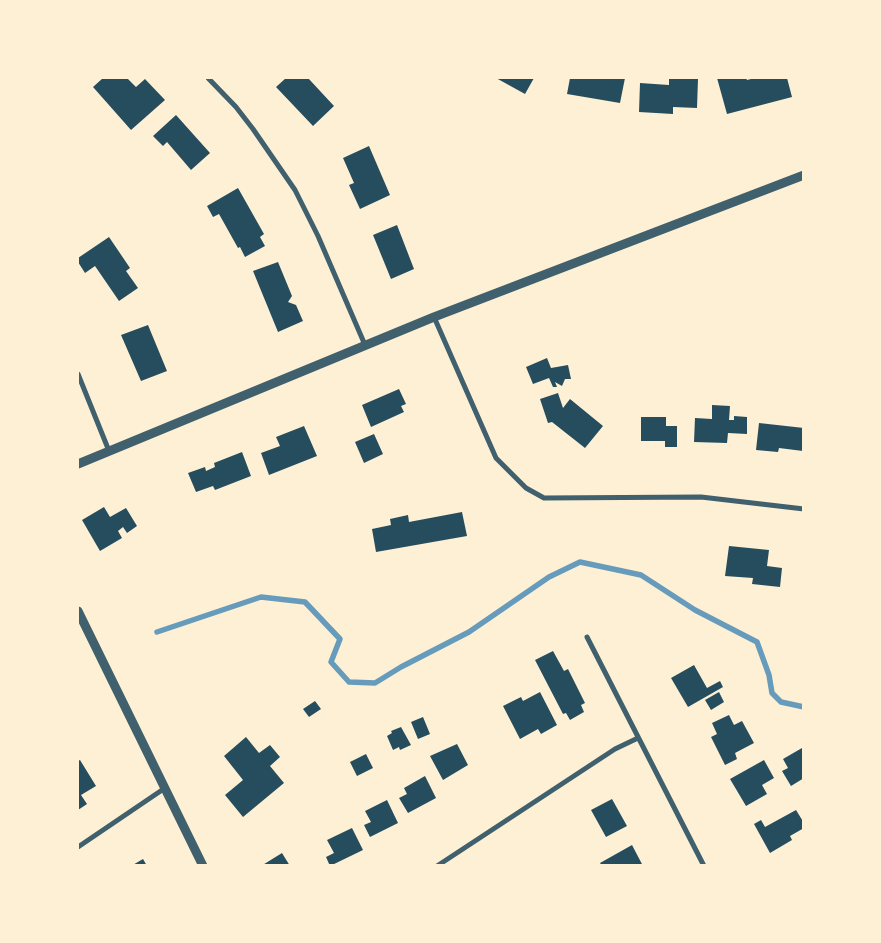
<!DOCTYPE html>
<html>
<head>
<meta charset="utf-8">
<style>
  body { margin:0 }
  #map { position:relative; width:881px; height:943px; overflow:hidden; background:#fdf0d5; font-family:Lato,sans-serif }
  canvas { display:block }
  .frame { position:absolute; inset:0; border:79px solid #fdf0d5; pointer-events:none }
</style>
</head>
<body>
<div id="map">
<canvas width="881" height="943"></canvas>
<div class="frame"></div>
</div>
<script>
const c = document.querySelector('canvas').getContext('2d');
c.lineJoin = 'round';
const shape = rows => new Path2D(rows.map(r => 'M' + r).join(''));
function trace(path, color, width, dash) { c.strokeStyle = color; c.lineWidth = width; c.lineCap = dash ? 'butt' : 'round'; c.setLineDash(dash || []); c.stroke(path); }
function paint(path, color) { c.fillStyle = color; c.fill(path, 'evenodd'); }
trace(shape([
  [157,632,261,597,305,602,340,639,331,662,349,682,375,683,401,667,469,632,549,577,580,562,641,575,695,610,757,642,769,675,772,693,781,702,804,707]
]), '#669bbc', 5.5);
paint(shape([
  [103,78,127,78,136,87,145,79,165,100,131,130,93,87],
  [286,78,308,78,334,106,313,126,276,87],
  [496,78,534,78,525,94],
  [570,78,625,78,620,103,567,94],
  [669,78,698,79,697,108,673,107,673,114,639,112,640,83,669,85],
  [717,78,746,78,747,80,755,78,787,78,792,97,727,114],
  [176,115,210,153,191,170,167,142,163,146,153,136],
  [369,146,390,195,360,209,349,185,354,183,343,158],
  [238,188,264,234,260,237,265,246,245,257,240,247,238,248,219,214,213,217,207,206],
  [397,225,414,269,391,279,373,235],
  [109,237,130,268,126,271,138,288,119,301,95,266,85,273,78,262,78,258],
  [278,262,292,296,288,302,296,305,303,321,278,332,253,271],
  [148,325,167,371,141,381,121,335],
  [547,358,551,368,568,365,571,379,565,379,562,386,555,382,557,387,553,387,549,378,533,384,526,367],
  [399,389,406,404,401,406,404,412,371,427,362,405],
  [558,393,563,408,570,399,603,426,585,448,552,422,548,423,540,399],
  [712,405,730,406,729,420,734,420,734,416,747,417,747,434,728,433,727,443,694,442,695,418,712,419],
  [641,417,666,417,666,426,677,426,677,447,665,447,665,441,641,441],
  [759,423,804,428,803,451,779,448,778,452,756,450],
  [304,426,317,456,269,475,261,453,280,446,276,437],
  [374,434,383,454,364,463,355,442],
  [242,452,251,476,215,490,213,486,196,492,188,473,205,467,206,471,215,467,214,463],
  [104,507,110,517,126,508,137,526,127,533,123,527,118,531,122,538,100,551,82,520],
  [462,512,467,536,376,552,372,529,391,525,390,519,408,515,409,522],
  [729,546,769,550,767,566,782,568,780,587,752,584,753,578,725,576],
  [553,651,564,671,568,669,585,703,581,705,584,712,570,720,566,713,563,714,535,660],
  [694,665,707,688,720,681,723,687,688,707,671,678],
  [540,692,557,725,541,734,538,729,520,739,503,706,521,697,523,701],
  [719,692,724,702,711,710,705,700],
  [315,701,321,709,309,717,303,709],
  [729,715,734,725,742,721,754,743,735,753,737,759,725,765,711,737,717,734,712,723],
  [423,717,430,734,418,739,411,722],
  [401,727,411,745,400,750,399,747,393,750,387,736,392,733,391,731],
  [246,737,259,753,270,745,280,757,270,766,284,783,243,817,225,795,243,780,224,756],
  [457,744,468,765,443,780,430,756],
  [802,748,804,750,804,778,791,786,782,771,788,768,783,759],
  [366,754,373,768,357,776,350,762],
  [80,760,96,786,81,795,87,804,78,810,78,761],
  [764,760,774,778,762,785,767,794,746,806,730,779],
  [425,776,436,798,408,813,399,798,407,794,404,788],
  [612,799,627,826,606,837,591,810],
  [387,800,398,823,370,837,364,825,371,822,365,811],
  [796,810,804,823,804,828,790,836,792,840,770,853,754,824,761,820,765,827],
  [352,828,363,850,330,866,326,857,334,853,327,840],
  [632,845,643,866,602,866,600,863],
  [282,853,290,866,261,866],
  [143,859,147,866,131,866]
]), '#264d5e');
trace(shape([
  [208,78,236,107,253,129,295,190,318,236,365,345],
  [434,317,496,458,526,488,544,498,701,497,804,509],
  [78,374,109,451],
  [587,637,704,866],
  [78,847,165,788],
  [437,866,615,749,638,738]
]), '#3f606c', 5);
trace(shape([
  [78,464,434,317,804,175],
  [78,611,203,866]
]), '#3f606c', 9);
</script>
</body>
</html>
